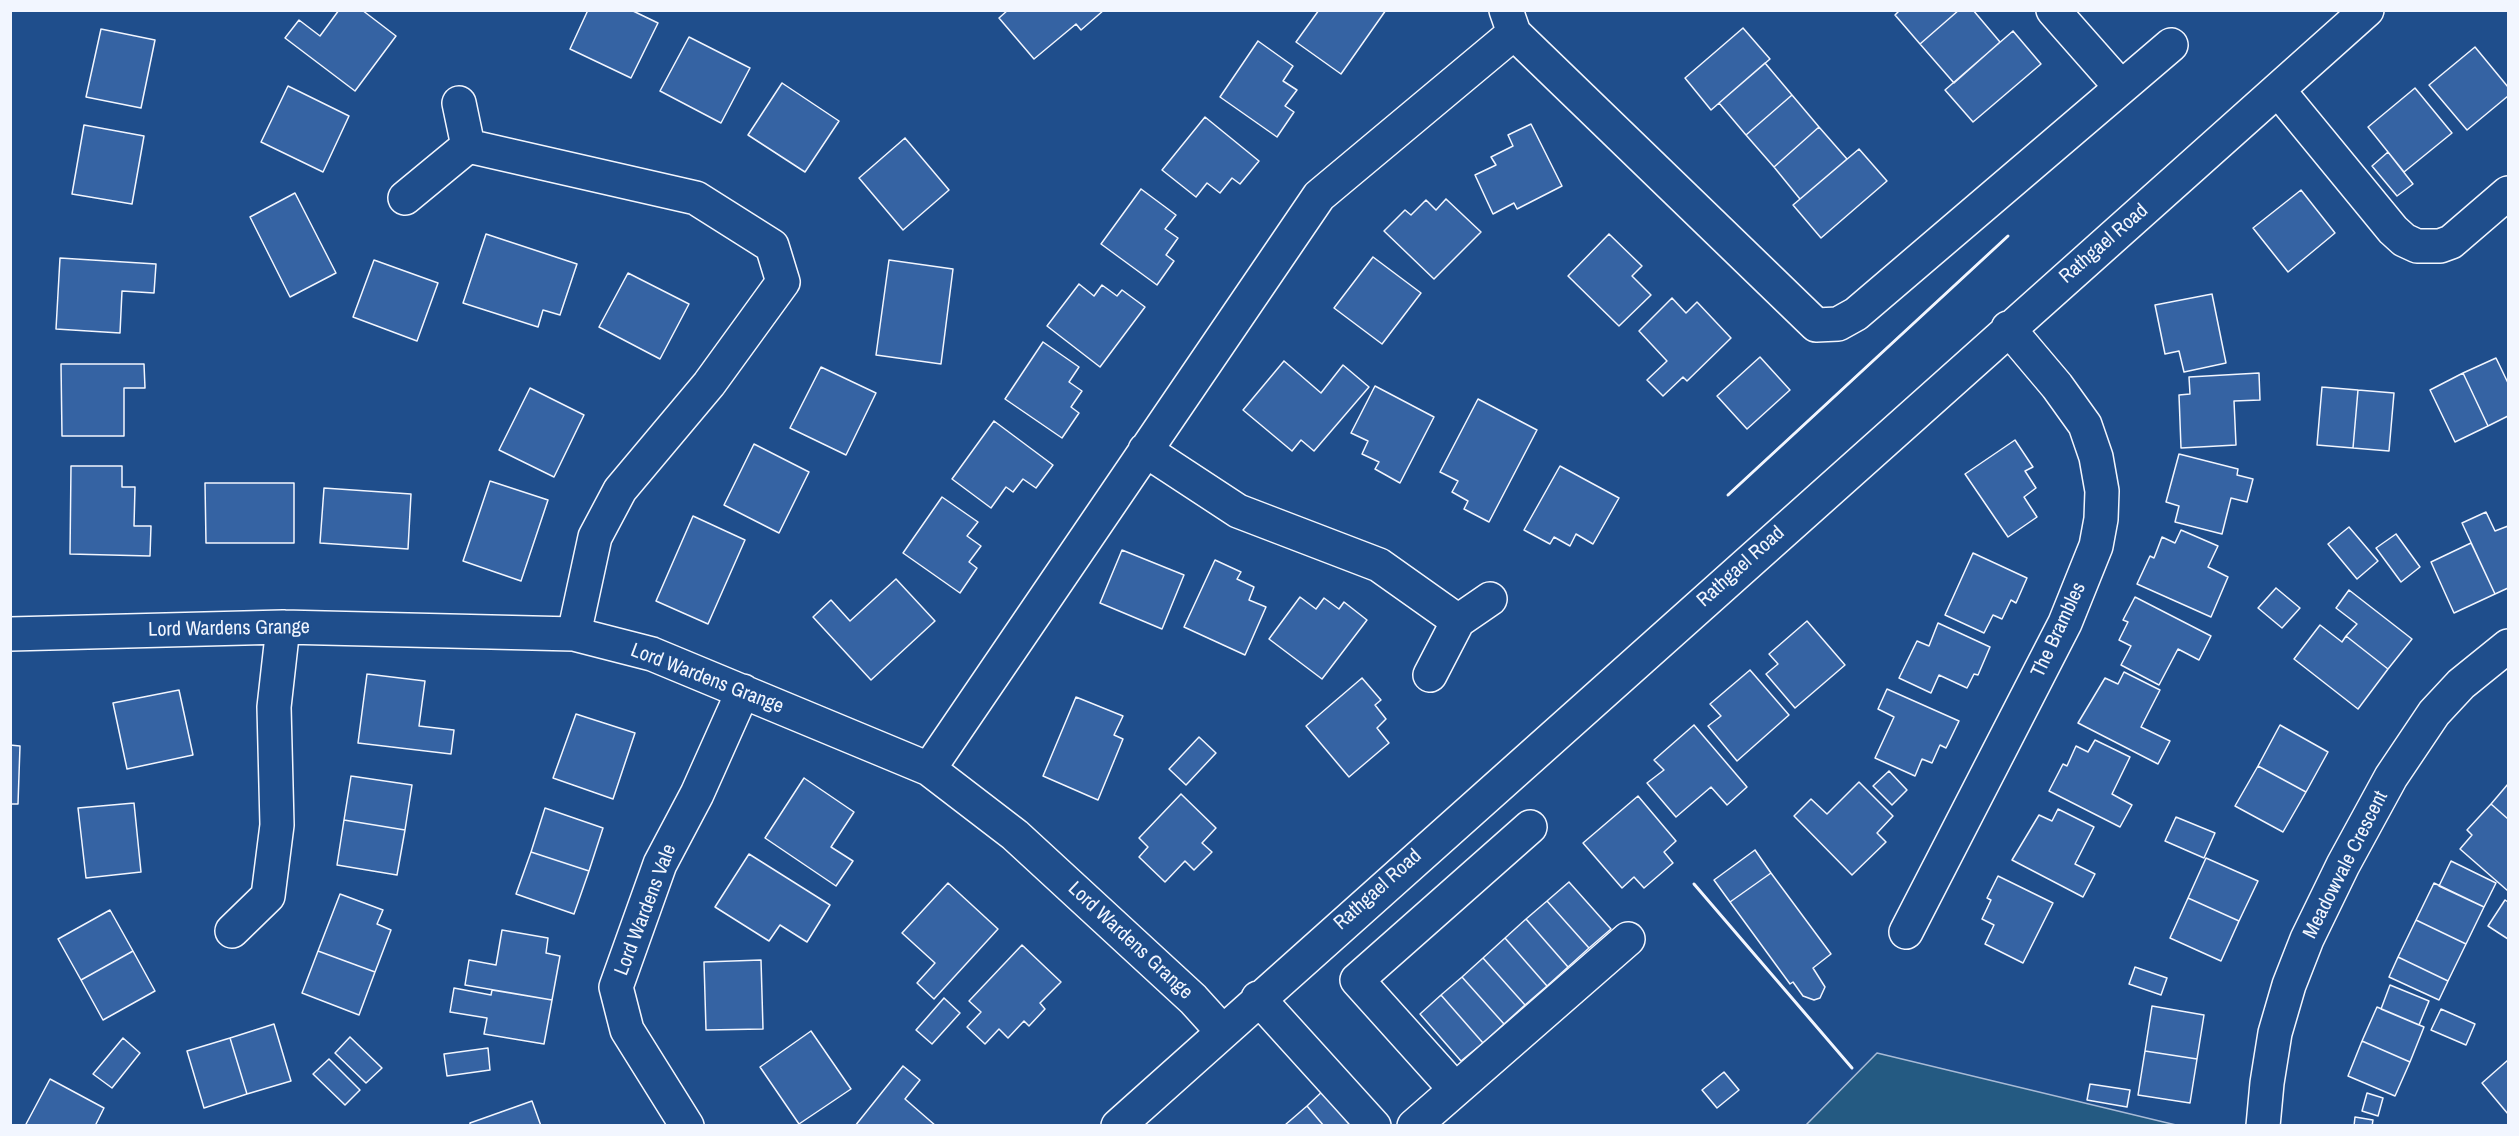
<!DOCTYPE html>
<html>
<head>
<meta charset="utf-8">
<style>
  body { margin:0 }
  #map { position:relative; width:2519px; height:1136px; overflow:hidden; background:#1f4e8c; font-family:"Archivo Narrow",sans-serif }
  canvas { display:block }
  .frame { position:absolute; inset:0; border:12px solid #f2f6ff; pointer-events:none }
</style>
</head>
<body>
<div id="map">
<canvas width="2519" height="1136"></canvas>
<div class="frame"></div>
</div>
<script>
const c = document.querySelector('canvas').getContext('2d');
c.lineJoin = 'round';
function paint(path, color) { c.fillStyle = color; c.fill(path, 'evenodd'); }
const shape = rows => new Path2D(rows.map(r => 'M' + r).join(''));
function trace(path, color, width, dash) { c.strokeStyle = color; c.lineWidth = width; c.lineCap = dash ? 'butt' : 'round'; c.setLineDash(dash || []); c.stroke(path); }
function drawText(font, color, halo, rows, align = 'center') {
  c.font = font + ' "Archivo Narrow",sans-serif'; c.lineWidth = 4.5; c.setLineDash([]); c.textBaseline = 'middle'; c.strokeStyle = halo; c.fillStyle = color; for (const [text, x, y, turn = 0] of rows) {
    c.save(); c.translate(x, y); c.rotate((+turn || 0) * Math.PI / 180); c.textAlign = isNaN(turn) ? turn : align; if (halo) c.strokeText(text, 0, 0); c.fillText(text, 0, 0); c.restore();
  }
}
const green = shape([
  [1877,1053,2176,1125,1806,1125,1877,1053]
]);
paint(green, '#245a82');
trace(green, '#a8bbd7', 1.5);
const building = shape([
  [339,10,362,10,396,36,355,91,285,38,299,20,320,36,339,10],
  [588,10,631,10,658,23,631,78,570,49,588,10],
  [1008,10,1104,10,1081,30,1076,24,1034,59,999,18,1008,10],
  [1319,10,1386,10,1341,74,1296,42,1319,10],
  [1900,10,1959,10,1920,44,1895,15,1900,10],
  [1959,10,1973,10,2000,42,1954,83,1920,44,1959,10],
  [1743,28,1770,59,1711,110,1685,78,1743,28],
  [101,29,155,40,141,108,86,97,101,29],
  [2013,31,2041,64,1973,122,1945,90,2013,31],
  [689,37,750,68,721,123,660,91,689,37],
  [1258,41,1293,66,1283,81,1297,90,1285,106,1294,112,1277,137,1220,97,1258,41],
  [2475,47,2508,87,2508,96,2467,130,2429,85,2475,47],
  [1765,63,1792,95,1746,135,1719,103,1765,63],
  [782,83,839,121,805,172,748,135,782,83],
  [288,86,349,116,323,172,261,142,288,86],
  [2415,88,2452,133,2404,172,2368,127,2415,88],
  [1792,95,1819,127,1774,167,1746,135,1792,95],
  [1205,117,1259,161,1240,184,1232,178,1220,193,1207,183,1196,197,1162,170,1205,117],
  [1531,124,1562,186,1517,209,1514,203,1493,214,1475,175,1496,165,1491,157,1513,146,1508,135,1531,124],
  [84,125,144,136,132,204,72,194,84,125],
  [1819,127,1847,159,1800,199,1774,167,1819,127],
  [905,138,949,190,903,230,859,178,905,138],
  [1859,149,1887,181,1821,238,1793,205,1859,149],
  [2388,152,2413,184,2397,196,2372,166,2388,152],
  [1141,189,1176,215,1165,229,1178,238,1166,255,1174,261,1157,285,1101,244,1141,189],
  [2301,190,2335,233,2288,272,2253,228,2301,190],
  [295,193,336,273,290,297,250,217,295,193],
  [1446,199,1481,232,1434,279,1384,231,1405,210,1411,215,1426,200,1436,210,1446,199],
  [486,234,577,264,560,315,543,310,538,327,463,303,486,234],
  [1609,234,1642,266,1632,276,1651,295,1619,326,1568,276,1609,234],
  [1373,257,1421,293,1382,344,1334,308,1373,257],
  [60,258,156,264,154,293,122,291,120,333,56,329,60,258],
  [374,260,438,283,417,341,353,317,374,260],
  [889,260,953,269,941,364,876,355,889,260],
  [628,273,689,304,660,359,599,327,628,273],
  [1079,284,1094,296,1102,285,1117,296,1122,290,1145,307,1100,367,1047,326,1079,284],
  [2212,294,2226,363,2184,372,2179,351,2165,354,2155,305,2212,294],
  [1672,298,1686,313,1697,302,1731,338,1687,381,1683,377,1663,396,1647,380,1667,361,1639,331,1672,298],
  [1043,342,1079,367,1069,382,1082,391,1071,407,1079,413,1062,438,1005,399,1043,342],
  [1760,357,1790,390,1747,429,1717,396,1760,357],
  [2496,358,2508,383,2508,416,2488,426,2463,373,2496,358],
  [1284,361,1321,393,1343,365,1369,387,1314,451,1301,440,1292,451,1243,410,1284,361],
  [61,364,144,364,145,388,124,388,124,436,62,436,61,364],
  [821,367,876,393,846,455,790,428,821,367],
  [2259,373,2260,400,2234,401,2236,445,2181,448,2179,395,2190,394,2189,377,2259,373],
  [2463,373,2488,426,2455,442,2430,390,2463,373],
  [1375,386,1434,417,1400,483,1375,469,1379,462,1362,454,1368,441,1351,433,1375,386],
  [2322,387,2358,390,2353,448,2317,445,2322,387],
  [530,388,584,415,554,477,499,450,530,388],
  [2358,390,2394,393,2389,451,2353,448,2358,390],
  [1478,399,1537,430,1489,522,1464,509,1468,501,1452,492,1458,481,1440,472,1478,399],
  [994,421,1053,465,1036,488,1023,479,1013,492,1006,487,991,508,952,479,994,421],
  [2015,440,2033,467,2025,471,2036,488,2024,497,2037,517,2008,537,1965,474,2015,440],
  [754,444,809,472,779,533,724,505,754,444],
  [2179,454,2238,469,2237,475,2253,479,2247,502,2231,498,2222,534,2175,522,2179,506,2166,502,2179,454],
  [71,466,122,466,122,487,135,487,134,526,151,526,150,556,70,554,71,466],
  [1560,466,1619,498,1593,544,1576,534,1570,546,1554,537,1550,544,1524,530,1560,466],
  [490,481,548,500,521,581,463,561,490,481],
  [205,483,294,483,294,543,206,543,205,483],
  [324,488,411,494,408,549,320,543,324,488],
  [942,497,978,522,967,536,981,546,969,562,977,568,960,593,903,553,942,497],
  [2486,512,2495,531,2508,526,2508,588,2495,594,2462,523,2486,512],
  [693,516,745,540,708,624,656,601,693,516],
  [2349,527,2378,561,2357,579,2328,544,2349,527],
  [2181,530,2218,546,2208,567,2228,577,2211,617,2137,584,2150,556,2154,558,2162,537,2175,543,2181,530],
  [2396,534,2420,567,2401,582,2376,548,2396,534],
  [2471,543,2495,594,2454,613,2431,562,2471,543],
  [1122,550,1184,575,1162,629,1100,603,1122,550],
  [1973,553,2027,578,2016,603,2011,600,2002,619,1993,615,1984,633,1945,615,1973,553],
  [1215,560,1241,572,1237,579,1254,587,1249,600,1266,607,1245,655,1184,627,1215,560],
  [896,579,935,621,871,680,813,617,831,600,850,621,896,579],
  [2276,588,2300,608,2282,628,2258,608,2276,588],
  [2349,590,2412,639,2388,669,2346,636,2357,624,2336,608,2349,590],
  [1300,597,1316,609,1324,598,1339,609,1344,602,1367,620,1322,679,1269,639,1300,597],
  [2135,597,2211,636,2199,660,2178,649,2159,685,2121,665,2131,646,2119,640,2128,622,2123,620,2135,597],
  [1807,621,1845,665,1795,708,1766,674,1778,664,1769,654,1807,621],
  [1938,623,1990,647,1978,675,1974,674,1967,688,1939,675,1931,693,1899,678,1917,641,1929,646,1938,623],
  [2320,625,2342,642,2346,636,2388,669,2358,709,2294,659,2320,625],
  [1750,670,1789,715,1737,761,1708,726,1721,716,1710,704,1750,670],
  [2124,672,2160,690,2141,727,2170,741,2158,764,2078,723,2105,678,2118,684,2124,672],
  [367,674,425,681,419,726,454,730,451,754,358,743,367,674],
  [1362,678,1381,700,1375,705,1386,719,1377,728,1389,743,1349,777,1306,726,1362,678],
  [1887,689,1959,721,1946,748,1940,745,1932,763,1922,759,1915,776,1875,758,1894,717,1878,709,1887,689],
  [179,690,193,755,127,769,113,703,179,690],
  [1076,697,1123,716,1114,735,1123,739,1098,800,1043,776,1076,697],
  [576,714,635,733,613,799,553,778,576,714],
  [1694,725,1747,787,1727,805,1711,787,1676,817,1647,783,1664,770,1654,760,1694,725],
  [2280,725,2328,752,2306,792,2258,766,2280,725],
  [1199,737,1216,753,1186,785,1169,769,1199,737],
  [2095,740,2130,757,2112,794,2132,805,2120,827,2049,791,2063,764,2067,766,2076,746,2088,752,2095,740],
  [10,745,20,746,18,804,10,804,10,745],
  [2258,766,2306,792,2283,832,2235,806,2258,766],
  [1889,771,1907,790,1892,805,1873,786,1889,771],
  [351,776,412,785,405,830,344,820,351,776],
  [804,778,854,812,831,847,853,861,836,886,765,838,804,778],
  [1859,782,1893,816,1877,833,1886,842,1852,875,1794,816,1811,799,1827,814,1859,782],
  [2508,784,2508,819,2491,804,2508,784],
  [1181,794,1216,828,1202,843,1212,852,1194,870,1185,861,1165,882,1139,857,1148,847,1139,838,1181,794],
  [1638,796,1676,841,1664,852,1673,863,1644,888,1634,877,1622,888,1583,843,1638,796],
  [134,803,141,872,86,878,78,808,134,803],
  [2491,804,2508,819,2508,891,2460,849,2472,835,2467,830,2491,804],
  [545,808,603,828,589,871,531,852,545,808],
  [2058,809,2094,827,2075,864,2095,874,2083,897,2012,860,2039,815,2052,821,2058,809],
  [2176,817,2215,833,2204,858,2165,841,2176,817],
  [344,820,405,830,397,875,337,865,344,820],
  [1755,850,1771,873,1730,902,1714,880,1755,850],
  [531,852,589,871,574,914,516,894,531,852],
  [749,854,830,905,807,942,780,925,769,941,715,907,749,854],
  [2206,858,2258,881,2239,921,2188,898,2206,858],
  [2451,861,2496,883,2484,907,2439,886,2451,861],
  [1771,873,1831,954,1813,968,1825,987,1820,998,1814,1000,1803,996,1793,982,1790,984,1730,902,1771,873],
  [1998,876,2053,903,2023,963,1985,944,1994,925,1982,919,1991,900,1987,898,1998,876],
  [1569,882,1611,929,1589,948,1547,901,1569,882],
  [948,883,998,929,934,999,917,983,935,963,902,933,948,883],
  [2434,883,2484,907,2466,944,2416,920,2434,883],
  [340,894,383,910,377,924,391,930,375,972,318,951,340,894],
  [2188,898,2239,921,2221,961,2170,938,2188,898],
  [2505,900,2508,902,2508,939,2488,926,2505,900],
  [1547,901,1589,948,1568,967,1526,919,1547,901],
  [110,910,133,951,81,980,58,939,110,910],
  [1526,919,1568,967,1547,986,1505,938,1526,919],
  [2416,920,2466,944,2448,981,2398,957,2416,920],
  [502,930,548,938,546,953,560,956,552,1000,465,985,469,960,496,965,502,930],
  [1505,938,1547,986,1525,1005,1483,958,1505,938],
  [1022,945,1061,982,1040,1003,1045,1009,1029,1026,1024,1021,1008,1038,999,1029,985,1044,967,1027,981,1012,969,1001,1022,945],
  [133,951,155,991,103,1020,81,980,133,951],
  [318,951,375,972,359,1015,302,993,318,951],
  [2398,957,2448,981,2439,1000,2389,977,2398,957],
  [1483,958,1525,1005,1504,1024,1462,977,1483,958],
  [761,960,763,1029,706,1030,704,962,761,960],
  [2135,967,2167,978,2161,995,2129,984,2135,967],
  [1462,977,1504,1024,1483,1043,1441,995,1462,977],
  [2390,985,2429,1001,2419,1025,2381,1009,2390,985],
  [454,988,491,995,492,990,552,1000,544,1044,484,1034,487,1018,450,1012,454,988],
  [1441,995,1483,1043,1461,1061,1420,1014,1441,995],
  [944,998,960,1013,932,1044,916,1030,944,998],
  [2152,1006,2204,1015,2197,1059,2145,1051,2152,1006],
  [2377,1007,2424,1027,2410,1062,2362,1041,2377,1007],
  [2441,1009,2475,1024,2466,1045,2431,1030,2441,1009],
  [274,1024,291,1081,247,1094,230,1038,274,1024],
  [811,1031,851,1089,799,1124,760,1067,811,1031],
  [350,1037,382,1068,366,1083,335,1053,350,1037],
  [123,1038,140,1053,112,1088,93,1074,123,1038],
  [230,1038,247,1094,204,1108,187,1051,230,1038],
  [2362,1041,2410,1062,2395,1096,2348,1076,2362,1041],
  [488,1048,490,1070,447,1076,444,1054,488,1048],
  [2145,1051,2197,1059,2190,1103,2138,1095,2145,1051],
  [329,1059,360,1090,345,1105,313,1074,329,1059],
  [2508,1060,2508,1114,2482,1083,2508,1060],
  [903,1066,920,1080,905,1099,936,1126,855,1126,903,1066],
  [1724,1072,1739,1090,1717,1108,1702,1090,1724,1072],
  [50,1079,104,1108,95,1126,25,1126,50,1079],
  [2090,1084,2130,1090,2127,1107,2087,1100,2090,1084],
  [1327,1087,1361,1126,1324,1126,1307,1106,1327,1087],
  [2367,1093,2383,1098,2378,1116,2362,1111,2367,1093],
  [532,1101,541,1126,470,1126,470,1123,532,1101],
  [1307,1106,1324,1126,1286,1126,1285,1125,1307,1106],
  [2355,1117,2373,1120,2372,1126,2354,1126,2355,1117]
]);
paint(building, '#3563a3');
trace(building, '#f2f6ff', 1.5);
const minor = shape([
  [1506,10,1514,33,1816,325,1838,324,1856,314,2171,45],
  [2053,10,2120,86],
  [2278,90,2393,230,2404,240,2417,246,2440,246,2451,242,2508,193],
  [468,146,696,198,772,246,783,282,709,384,620,490,595,537,574,634],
  [405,198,468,146,459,103],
  [1145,450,1238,511,1379,565,1458,621],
  [10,634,283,627,574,634,652,654,929,769,1015,835,1193,999,1222,1031],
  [1430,675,1458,621,1490,599],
  [929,769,1319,196,1514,33],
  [232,931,268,896,277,825,274,707,283,627],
  [1906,932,2065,623,2096,546,2101,519,2102,491,2096,457,2085,425,2057,386,2008,328],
  [1258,998,1374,1126],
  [1455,1089,1357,980,1530,827],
  [687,1126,627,1030,616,987,660,864,697,794,743,691],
  [1118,1126,2367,10],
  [1414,1126,1628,939],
  [2263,1126,2267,1083,2275,1033,2289,985,2307,939,2343,865,2391,777,2434,713,2461,684,2508,646]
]);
trace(minor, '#f2f6ff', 36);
trace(minor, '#1f4e8c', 33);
trace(shape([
  [1728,495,2008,236],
  [1694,884,1852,1068]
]), '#f2f6ff', 3);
drawText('20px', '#f2f6ff', '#1f4e8c', [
  ["Rathgael Road",2104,244,-41],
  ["Rathgael Road",1741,567,-42],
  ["Lord Wardens Grange",229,629,-1],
  ["The Brambles",2059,630,-65],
  ["Lord Wardens Grange",707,679,21],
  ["Meadowvale Crescent",2346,865,-63],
  ["Rathgael Road",1378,890,-42],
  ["Lord Wardens Vale",646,910,-69],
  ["Lord Wardens Grange",1130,941,43]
]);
</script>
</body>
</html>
